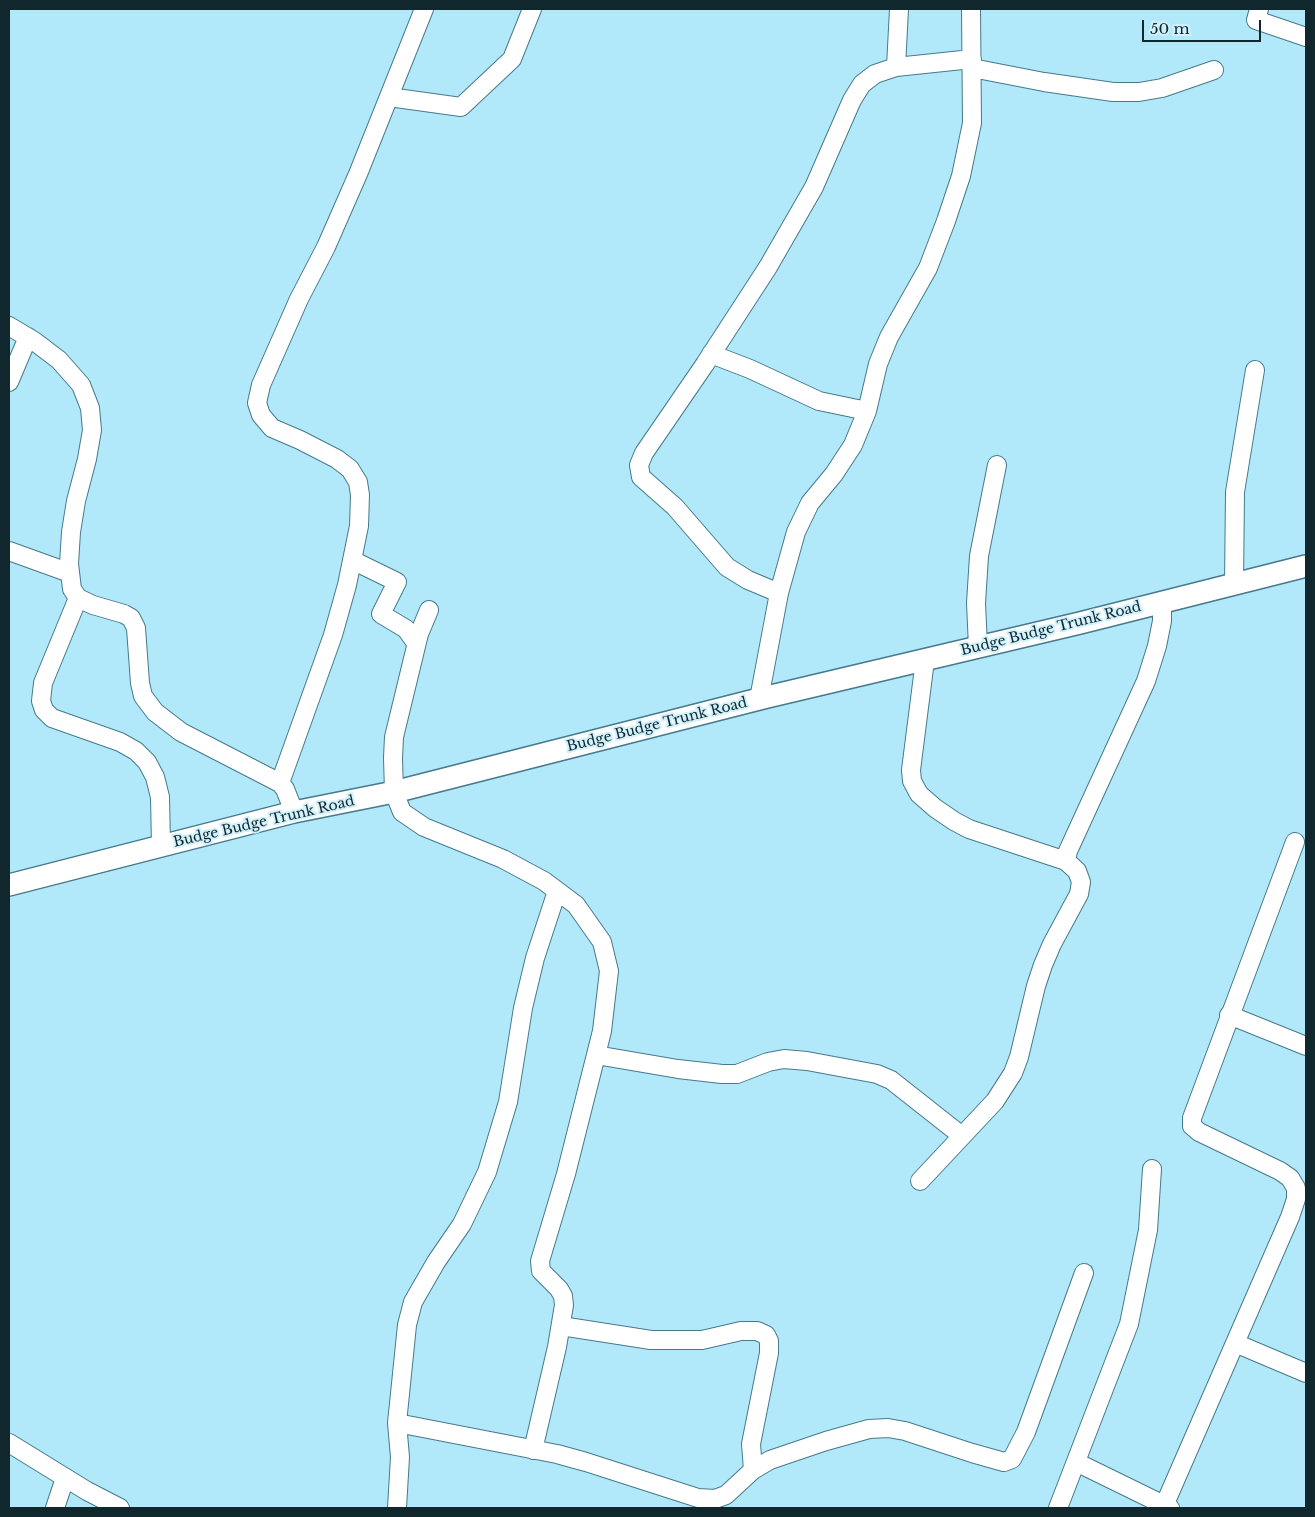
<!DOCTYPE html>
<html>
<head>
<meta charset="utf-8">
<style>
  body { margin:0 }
  #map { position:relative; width:1315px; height:1517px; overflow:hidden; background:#b1e8fa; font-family:"Libre Baskerville",serif }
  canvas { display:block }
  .frame { position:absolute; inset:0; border:10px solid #11272e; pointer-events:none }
  .scale { position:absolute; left:1142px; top:20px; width:119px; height:22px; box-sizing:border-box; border:2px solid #11272e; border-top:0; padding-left:6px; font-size:15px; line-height:18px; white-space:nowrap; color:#11272e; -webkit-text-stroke:4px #d1f1fc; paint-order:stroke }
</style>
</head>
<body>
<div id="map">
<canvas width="1315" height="1517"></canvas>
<div class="frame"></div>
<div class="scale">50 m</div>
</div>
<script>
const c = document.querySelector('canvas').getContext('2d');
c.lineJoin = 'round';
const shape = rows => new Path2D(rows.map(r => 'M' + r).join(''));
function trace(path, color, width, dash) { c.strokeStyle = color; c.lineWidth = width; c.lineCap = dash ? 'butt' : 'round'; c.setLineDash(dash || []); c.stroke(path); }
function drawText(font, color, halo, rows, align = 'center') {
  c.font = font + ' "Libre Baskerville",serif'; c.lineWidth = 4; c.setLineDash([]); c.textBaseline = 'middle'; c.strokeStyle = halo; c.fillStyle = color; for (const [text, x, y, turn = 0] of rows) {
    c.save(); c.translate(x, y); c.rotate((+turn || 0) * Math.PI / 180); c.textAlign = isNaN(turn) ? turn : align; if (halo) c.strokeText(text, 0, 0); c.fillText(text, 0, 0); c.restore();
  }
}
const minor = shape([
  [1259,9,1256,20,1306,37],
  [896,67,899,9],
  [972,68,1044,82,1113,92,1139,92,1162,88,1214,70],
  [389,97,461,107,512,59,532,9],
  [9,326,34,341,59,360,81,385,90,408,92,430,87,459,76,501,71,532,69,564,72,589,78,598,93,605,124,614,131,618,136,628,140,683,143,696,155,712,181,732,280,783,285,789,294,812],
  [711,354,750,369,819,401,867,411],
  [9,382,28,337],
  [9,551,70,573],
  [352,560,397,582,381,614,406,629,416,643],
  [1234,584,1235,492,1255,370],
  [779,593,748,580,727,567,675,507,641,477,639,465,644,453,705,364,768,267,814,187,852,100,862,84,875,74,896,67,972,59],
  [78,598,43,683,41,701,44,710,52,718,120,742,136,751,147,762,155,777,160,797,161,846],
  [429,610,419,634,394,737,393,758,394,792,402,812,424,827,503,859,544,881,576,905,602,942,609,971,602,1031,566,1174,540,1261,541,1271,559,1289,563,1296,564,1305,557,1347,533,1450],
  [978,647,976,603,979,556,997,465],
  [925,660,911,770,912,781,919,794,935,808,954,821,969,829,1066,861],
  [759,699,779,593,796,532,810,503,834,474,853,445,867,411,878,364,889,337,928,268,946,221,961,176,972,123,971,9],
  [280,783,333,635,347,585,359,526,360,495,358,482,350,469,337,459,300,440,272,428,261,415,257,403,261,385,299,299,326,247,358,174,424,9],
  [1229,1015,1306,1046],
  [596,1055,678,1069,722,1074,737,1074,768,1062,784,1059,807,1061,877,1074,891,1080,962,1136],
  [920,1181,995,1101,1013,1073,1019,1057,1036,986,1043,965,1052,944,1079,894,1081,882,1077,871,1066,861,1068,851,1146,681,1157,646,1162,621,1162,602],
  [561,1326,651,1340,702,1340,741,1331,757,1331,766,1335,769,1341,769,1353,751,1444,753,1470],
  [1235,1343,1306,1373],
  [397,1423,557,1454,586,1462,698,1498,715,1499,726,1495,753,1470,770,1460,826,1441,869,1429,888,1428,905,1431,972,1453,1004,1462,1012,1459,1026,1432,1084,1273],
  [9,1443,87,1491,120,1508],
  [1076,1462,1170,1508],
  [1164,1506,1290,1217,1296,1199,1296,1188,1290,1178,1280,1171,1199,1132,1192,1126,1192,1118,1295,842],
  [55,1508,65,1478],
  [397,1508,400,1457,397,1423,407,1325,413,1302,436,1262,462,1224,487,1172,508,1102,523,1008,535,958,557,891],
  [1058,1508,1129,1324,1148,1230,1152,1169]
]);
const major = shape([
  [9,885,294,812,394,792,767,697,1080,623,1306,566]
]);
trace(minor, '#467a8b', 20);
trace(major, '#467a8b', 24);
trace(minor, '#fff', 18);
trace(major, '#fff', 21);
drawText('14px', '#11272e', '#d1f1fc', [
  ["Budge Budge Trunk Road",1051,629,-14],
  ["Budge Budge Trunk Road",657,725,-14],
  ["Budge Budge Trunk Road",264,822,-13]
]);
</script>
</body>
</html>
